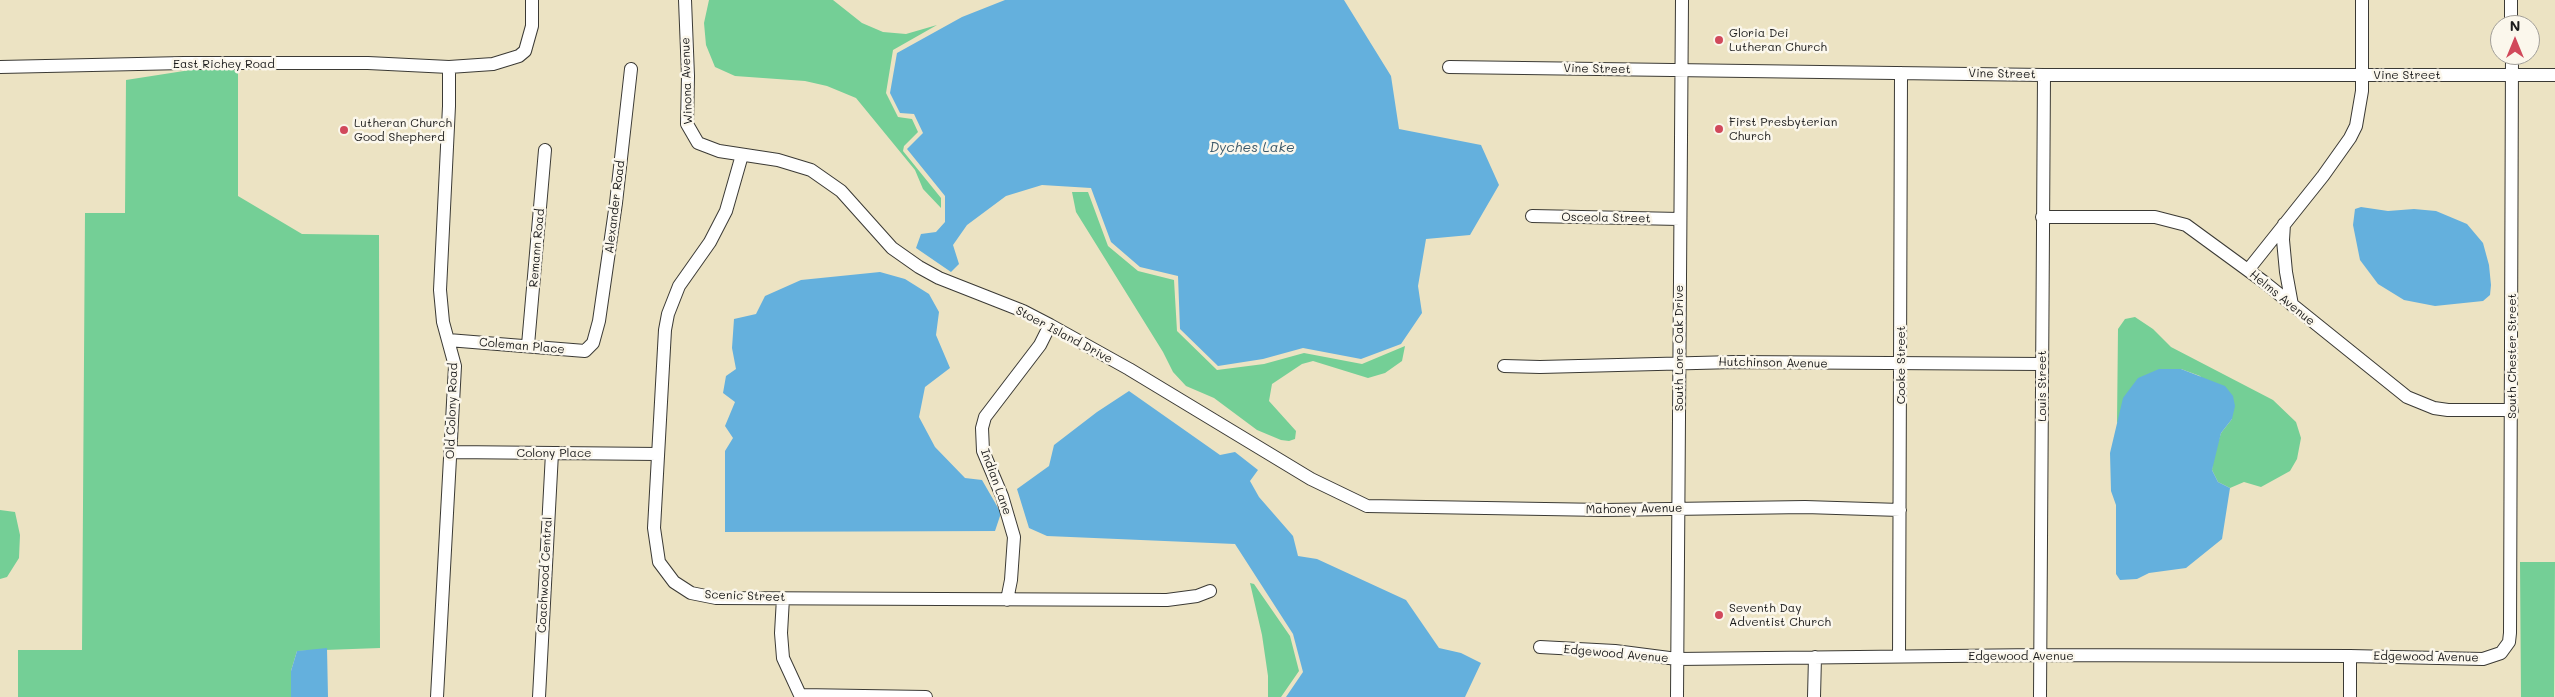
<!DOCTYPE html>
<html>
<head>
<meta charset="utf-8">
<style>
  body { margin:0 }
  #map { position:relative; width:2555px; height:697px; overflow:hidden; background:#ece3c3; font-family:Mali,sans-serif }
  canvas { display:block }
  .north { position:absolute; left:2490px; top:15px; width:50px; height:50px; box-sizing:border-box; background:#fbf7ec; border:1px solid #a29f99; border-radius:50%; rotate:0deg; font-size:14px; font-weight:700; line-height:20px; text-align:center; color:#1c1c1c }
  .north::after { content:''; display:block; margin:auto; width:18px; height:22px; background:#d1495b; clip-path:polygon(50% 0,100% 100%,50% 72%,0 100%) }
</style>
</head>
<body>
<div id="map">
<canvas width="2555" height="697"></canvas>
<div class="north">N</div>
</div>
<script>
const c = document.querySelector('canvas').getContext('2d');
c.lineJoin = 'round';
function paint(path, color) { c.fillStyle = color; c.fill(path, 'evenodd'); }
const shape = rows => new Path2D(rows.map(r => 'M' + r).join(''));
function trace(path, color, width, dash) { c.strokeStyle = color; c.lineWidth = width; c.lineCap = dash ? 'butt' : 'round'; c.setLineDash(dash || []); c.stroke(path); }
function drawText(font, color, halo, rows, align = 'center') {
  c.font = font + ' Mali,sans-serif'; c.lineWidth = 5; c.setLineDash([]); c.textBaseline = 'middle'; c.strokeStyle = halo; c.fillStyle = color; for (const [text, x, y, turn = 0] of rows) {
    c.save(); c.translate(x, y); c.rotate((+turn || 0) * Math.PI / 180); c.textAlign = isNaN(turn) ? turn : align; if (halo) c.strokeText(text, 0, 0); c.fillText(text, 0, 0); c.restore();
  }
}
paint(shape([
  [709,0,833,0,862,23,883,32,906,34,937,25,893,50,886,93,898,117,912,119,918,132,904,146,903,151,941,198,941,208,923,189,915,170,856,98,827,86,805,81,735,76,715,67,706,45,704,23],
  [238,67,238,196,302,234,379,235,380,648,297,651,291,671,291,697,18,697,18,650,82,650,85,213,125,213,126,80,203,68],
  [1072,192,1088,192,1108,246,1138,271,1174,280,1177,331,1217,370,1264,364,1304,353,1362,364,1405,346,1402,361,1385,373,1368,378,1313,361,1302,364,1272,384,1269,401,1296,431,1295,439,1289,441,1281,440,1257,430,1214,398,1186,386,1173,372,1163,352,1076,212],
  [2135,317,2153,329,2171,347,2273,400,2296,422,2301,438,2297,459,2290,471,2261,487,2244,482,2230,488,2218,482,2212,470,2213,458,2221,433,2232,419,2200,376,2181,369,2117,423,2118,329,2125,319],
  [0,510,15,512,20,535,19,558,7,577,0,579],
  [2520,562,2555,562,2554,697,2521,697],
  [1250,583,1254,584,1290,636,1299,671,1281,697,1268,697,1268,676,1262,635]
]), '#74cf96');
paint(shape([
  [1005,0,1344,0,1391,76,1399,129,1481,145,1499,185,1470,235,1426,239,1418,286,1422,313,1401,344,1361,359,1303,348,1263,359,1218,366,1180,329,1178,276,1140,267,1111,242,1091,188,1042,185,1006,196,967,225,953,245,959,264,951,272,916,248,921,234,936,232,945,222,945,196,907,149,923,133,914,114,900,113,890,93,897,53,962,17],
  [2361,207,2388,211,2414,209,2436,211,2467,224,2483,243,2489,265,2491,285,2490,295,2483,301,2435,306,2404,300,2378,284,2360,260,2353,225,2355,209],
  [880,272,905,279,929,294,939,312,936,335,950,368,925,387,919,417,935,447,965,478,982,480,1001,513,995,531,725,532,725,451,733,438,725,426,735,402,723,393,726,376,736,369,732,348,734,319,756,314,765,296,801,280],
  [2159,369,2181,369,2225,386,2233,396,2235,406,2232,419,2221,433,2212,470,2218,482,2230,488,2222,539,2186,568,2149,573,2137,579,2120,580,2116,574,2116,505,2111,491,2110,453,2123,398,2138,378],
  [1129,391,1220,455,1235,452,1258,470,1250,481,1259,497,1293,536,1298,556,1317,559,1406,600,1439,648,1461,653,1481,663,1465,697,1286,697,1303,672,1293,634,1235,544,1047,536,1029,528,1017,489,1049,466,1054,445,1097,412],
  [327,648,328,697,291,697,291,671,297,651]
]), '#64b0dd');
const minor = shape([
  [685,0,688,76,687,124,698,143,719,151,778,160,811,170,841,191,892,248,919,267,939,278,1023,311,1050,325,1129,369,1311,479,1367,506,1604,510,1805,507,1900,510],
  [2511,0,2511,25],
  [0,67,184,63,368,63,449,67,493,64,519,56,525,51,532,26,532,0],
  [1449,67,2044,75,2555,75],
  [742,155,726,211,710,242,679,286,668,314,665,330,654,528,659,562,674,582,691,593,716,598,1167,600,1197,596,1210,591],
  [1532,216,1680,219],
  [2042,217,2155,217,2186,225,2264,282,2407,397,2434,408,2448,410,2512,410],
  [2284,224,2283,240,2286,272,2292,305],
  [2248,270,2323,176,2350,138,2356,126,2362,91,2362,0],
  [448,340,585,351,593,343,599,321,616,203,631,69],
  [528,345,545,150],
  [1504,366,1540,367,1735,362,2042,364],
  [451,452,658,454],
  [783,598,781,633,783,658,801,697],
  [1007,600,1011,580,1014,537,1002,496,983,451,982,428,985,417,1040,345,1050,325],
  [1540,647,1615,651,1677,659,2040,655,2350,656,2483,659,2501,653,2509,642,2510,633,2512,55],
  [1899,656,1901,73],
  [801,695,926,697],
  [437,697,455,366,443,322,440,290,449,106,449,67],
  [539,697,552,453],
  [1677,697,1682,0],
  [1814,697,1815,657],
  [2040,697,2044,75],
  [2350,697,2350,656]
]);
trace(minor, '#3b3a35', 14);
trace(minor, '#fff', 12);
for (const [x, y, r, color] of [
  [1719,40,5,"#d1495b"],
  [1719,129,5,"#d1495b"],
  [344,130,5,"#d1495b"],
  [1719,615,5,"#d1495b"]
]) { const dot = new Path2D(); dot.arc(x, y, r, 0, 2 * Math.PI); c.fillStyle = color; c.fill(dot); trace(dot, '#fbf7ec', 2); }
drawText('12px', '#1c1c1c', '#fbf7ec', [
  ["Gloria Dei",1729,33],
  ["Lutheran Church",1729,47],
  ["First Presbyterian",1729,122],
  ["Church",1729,136],
  ["Lutheran Church",354,123],
  ["Good Shepherd",354,137],
  ["Seventh Day",1729,608],
  ["Adventist Church",1729,622]
], 'left');
drawText('12px', '#1c1c1c', '#fbf7ec', [
  ["East Richey Road",224,64],
  ["Vine Street",1597,69,1],
  ["Vine Street",2002,74,1],
  ["Vine Street",2407,75],
  ["Winona Avenue",687,81,-92],
  ["Alexander Road",615,207,-83],
  ["Osceola Street",1606,218,1],
  ["Remann Road",537,248,-85],
  ["Helms Avenue",2282,298,39],
  ["Stoer Island Drive",1064,335,28],
  ["Coleman Place",522,346,5],
  ["South Lone Oak Drive",1679,348,-90],
  ["South Chester Street",2512,356,-90],
  ["Hutchinson Avenue",1773,363,1],
  ["Cooke Street",1901,365,-90],
  ["Louis Street",2042,386,-90],
  ["Old Colony Road",452,411,-88],
  ["Colony Place",554,453],
  ["Indian Lane",996,482,70],
  ["Mahoney Avenue",1634,509,-1],
  ["Coachwood Central",545,575,-87],
  ["Scenic Street",745,596,2],
  ["Edgewood Avenue",1616,654,5],
  ["Edgewood Avenue",2021,656],
  ["Edgewood Avenue",2426,657,1]
]);
drawText('italic 14px', '#395769', '#fbf7ec', [
  ["Dyches Lake",1252,148]
]);
</script>
</body>
</html>
